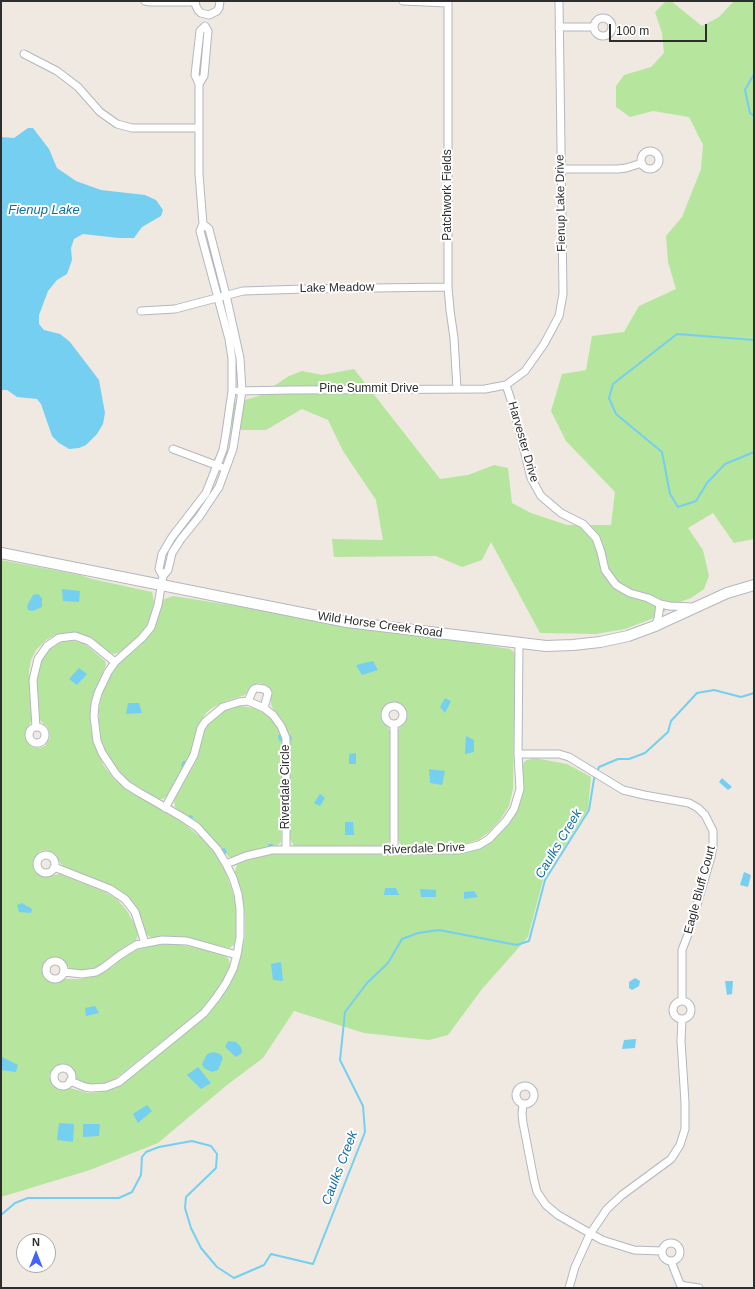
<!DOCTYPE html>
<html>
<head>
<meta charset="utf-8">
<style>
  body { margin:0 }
  #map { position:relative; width:755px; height:1289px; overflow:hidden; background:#efe9e1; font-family:Helvetica,sans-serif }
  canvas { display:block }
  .frame { position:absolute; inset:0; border:2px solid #2e2e2e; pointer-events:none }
  .north { position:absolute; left:16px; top:1233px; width:40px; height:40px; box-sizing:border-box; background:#fff; border:1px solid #ababab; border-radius:50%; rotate:0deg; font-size:11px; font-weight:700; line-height:16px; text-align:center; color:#2e2e2e }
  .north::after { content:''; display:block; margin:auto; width:14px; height:18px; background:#4264fb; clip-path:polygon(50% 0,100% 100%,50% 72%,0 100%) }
  .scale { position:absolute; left:609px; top:24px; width:98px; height:18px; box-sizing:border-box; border:2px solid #2e2e2e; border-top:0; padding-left:5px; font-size:12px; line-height:14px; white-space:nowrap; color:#2e2e2e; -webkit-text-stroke:3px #fff; paint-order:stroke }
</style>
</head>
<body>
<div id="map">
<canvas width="755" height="1289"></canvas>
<div class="frame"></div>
<div class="north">N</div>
<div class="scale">100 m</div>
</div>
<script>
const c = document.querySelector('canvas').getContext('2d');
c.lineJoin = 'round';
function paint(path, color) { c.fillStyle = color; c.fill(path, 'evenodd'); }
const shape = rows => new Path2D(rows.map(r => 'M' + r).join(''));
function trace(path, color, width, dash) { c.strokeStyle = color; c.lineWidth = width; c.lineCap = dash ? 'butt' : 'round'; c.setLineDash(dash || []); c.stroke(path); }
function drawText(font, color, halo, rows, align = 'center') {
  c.font = font + ' Helvetica,sans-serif'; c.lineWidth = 4; c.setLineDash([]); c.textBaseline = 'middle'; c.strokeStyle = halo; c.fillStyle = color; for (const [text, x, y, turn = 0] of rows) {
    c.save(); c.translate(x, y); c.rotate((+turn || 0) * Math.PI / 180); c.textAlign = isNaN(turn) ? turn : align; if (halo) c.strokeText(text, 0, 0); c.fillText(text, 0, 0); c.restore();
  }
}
paint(shape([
  [666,1,671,1,702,26,719,17,734,1,754,1,754,539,734,543,713,513,688,528,703,550,709,576,704,589,691,598,672,605,659,616,625,629,596,634,540,633,491,542,482,560,462,567,436,556,334,557,332,539,383,540,376,500,343,451,328,420,302,409,266,430,242,430,230,424,227,405,259,396,289,376,302,371,322,375,354,369,440,479,468,475,494,465,508,468,512,503,531,513,567,525,611,525,615,492,566,441,551,411,562,374,586,370,592,336,624,332,639,306,676,289,668,262,666,236,682,217,701,169,703,145,689,117,653,111,630,117,616,107,616,86,624,75,651,67,664,53,662,33,655,12],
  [1,560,80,575,92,579,152,592,154,602,151,615,145,629,137,639,118,653,114,654,108,652,90,638,82,634,63,634,55,635,46,640,36,650,31,660,29,671,32,720,25,732,25,739,32,747,39,748,45,746,50,738,49,731,47,727,40,720,37,681,37,666,52,645,67,641,74,641,84,643,105,661,106,665,94,692,91,703,90,715,91,729,95,746,104,766,115,780,127,790,182,822,204,840,217,856,224,868,234,896,237,911,237,936,234,945,229,948,177,936,152,938,146,934,142,920,135,909,87,876,63,866,57,859,53,853,46,850,40,851,36,856,33,860,33,869,38,873,50,876,60,874,105,892,117,899,127,911,135,925,138,935,135,943,126,947,97,967,85,970,76,971,71,970,66,964,63,960,51,958,45,962,43,966,42,973,44,977,50,981,56,983,59,982,63,979,80,979,96,976,112,967,126,955,136,950,157,945,165,944,177,944,202,949,227,957,229,960,230,966,222,983,204,1008,115,1079,100,1085,91,1085,80,1083,75,1078,73,1069,68,1065,61,1064,56,1066,50,1073,49,1076,53,1085,60,1089,70,1088,88,1093,102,1092,110,1090,120,1085,206,1016,219,1001,231,982,239,963,245,937,245,917,243,903,235,872,237,864,258,857,269,854,458,854,473,850,482,846,491,840,509,822,524,762,527,760,535,758,567,764,591,777,588,809,543,880,528,937,482,989,448,1035,429,1040,364,1033,294,1011,263,1058,227,1085,158,1143,90,1170,1,1197],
  [173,596,510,649,514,652,515,656,513,789,509,806,500,820,489,832,478,840,452,848,405,847,401,845,397,838,398,730,405,722,407,713,405,709,401,705,395,703,390,703,387,705,383,710,382,717,390,731,390,840,388,843,385,846,380,847,294,846,290,839,290,743,285,727,280,717,273,709,271,704,271,690,266,685,259,683,250,687,245,695,226,701,212,708,206,713,197,727,190,756,166,797,163,799,159,799,148,795,126,779,110,761,101,739,99,724,99,709,101,698,104,688,108,679,120,662,141,645,151,632,157,620,162,600],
  [240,706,254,708,267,715,276,724,281,734,282,743,281,842,277,846,262,848,233,857,229,857,205,830,196,822,178,810,175,807,174,800,196,761,204,729,212,718,227,708]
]), '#b6e59e');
paint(shape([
  [28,128,33,128,49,149,57,168,76,181,101,190,145,195,156,200,163,210,161,216,142,227,134,238,119,238,83,234,74,239,71,248,72,260,67,274,57,280,48,291,39,315,39,324,44,330,60,334,70,342,99,380,105,413,103,424,97,434,86,445,79,448,69,449,59,443,52,436,41,404,37,399,17,397,7,390,1,390,1,137,14,138],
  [62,589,80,591,79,602,63,601],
  [38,594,42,598,42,607,33,611,28,610,27,606,33,595],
  [373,661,378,670,362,675,356,665],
  [79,668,87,674,77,685,69,679],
  [445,698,451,701,445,713,440,707],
  [128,703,139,703,142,713,126,714],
  [466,736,474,740,474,752,465,754],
  [356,753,356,764,349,764,349,754],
  [429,769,445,771,442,785,430,783],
  [722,778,732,787,728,790,719,782],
  [320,794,325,798,320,806,314,803],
  [345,822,353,822,354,835,345,835],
  [744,872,751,875,748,887,740,885],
  [385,888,396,888,399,895,384,895],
  [420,889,436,890,436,897,421,897],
  [474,891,478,897,464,899,464,892],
  [22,903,32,909,31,913,19,912,17,905],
  [281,962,283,981,273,980,271,964],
  [635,978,640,981,639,986,632,990,629,988,629,982],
  [725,981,733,981,732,994,727,995],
  [95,1006,99,1013,86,1016,85,1008],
  [636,1039,635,1048,622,1049,624,1040],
  [228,1041,236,1042,241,1047,242,1053,236,1057,225,1047],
  [214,1052,220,1054,223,1058,218,1070,212,1072,204,1068,202,1064,207,1054],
  [2,1057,18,1065,16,1072,1,1070],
  [198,1067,211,1083,201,1089,187,1075],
  [147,1105,152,1111,138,1123,133,1114],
  [59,1123,74,1124,73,1142,57,1140],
  [83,1124,100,1124,99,1136,83,1137]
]), '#75cff0');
trace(shape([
  [754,74,745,90,750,113,754,116],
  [754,340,677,334,613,384,609,398,616,414,662,452,670,494,678,507,696,501,707,483,725,464,754,452],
  [281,735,282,739,280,740,279,736,281,735],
  [289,736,290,736,291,739,289,740,289,736],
  [184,762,186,763,184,766,182,765,184,762],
  [190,816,192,817,191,819,189,817,190,816],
  [269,845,272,845,272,847,269,847,269,845],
  [224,849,226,852,224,853,222,850,224,849],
  [1,1215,15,1203,28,1198,119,1198,132,1192,141,1175,142,1157,146,1152,159,1147,192,1141,211,1146,217,1154,216,1168,186,1197,185,1208,191,1228,201,1248,217,1267,234,1278,264,1265,271,1254,313,1264,365,1132,363,1106,340,1060,345,1012,367,983,388,963,402,939,418,933,439,930,517,945,529,941,545,880,589,810,594,779,599,767,618,759,629,759,645,753,668,732,671,721,697,693,714,690,741,697,754,693]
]), '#75cff0', 2);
const minor = shape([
  [145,1,150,2,195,2],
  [195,1,196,6,198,10,201,13,209,15,217,11,219,8,220,1],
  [403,1,447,3],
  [448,1,448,287,450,310,454,338,457,389],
  '594 27a9 9 0 1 1 18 0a9 9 0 1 1-18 0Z',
  [559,27,594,27],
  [24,54,57,71,78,87,100,112,117,124,132,128,199,128],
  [199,84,204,76,208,31,205,26,200,31,195,75,199,84,199,174,203,224],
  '641 160a9 9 0 1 1 18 0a9 9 0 1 1-18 0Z',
  [560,169,618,169,626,168,642,163],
  [141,311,175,309,243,291,304,289,448,287],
  [506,385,513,406,531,478,541,496,561,513,583,524,596,538,601,552,605,570,616,585,630,593,648,598,660,604,670,606,692,607],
  [238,391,289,390,485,389,506,385,525,371,544,344,559,316,563,294,559,1],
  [173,449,221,467],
  [655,626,658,619,660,604],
  [248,701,252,692,254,689,257,688,264,689,267,691,268,693,264,708],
  '385 715a9 9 0 1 1 18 0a9 9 0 1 1-18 0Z',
  '29 735a8 8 0 1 1 16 0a8 8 0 1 1-16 0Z',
  [36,727,33,680,38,659,47,646,59,638,75,636,89,641,115,662],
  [518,754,559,754,569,757,623,790,644,795,689,803,698,808,705,815,713,831,713,847,711,857,689,932,682,950,682,1000],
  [165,808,194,755,201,728,205,722,223,707,239,702,248,701,264,708,273,715,281,726,286,738,286,850],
  [394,851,394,724],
  '37 864a9 9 0 1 1 18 0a9 9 0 1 1-18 0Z',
  [226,864,246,856,272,850,459,850,479,845,489,839,506,821,514,809,520,789,518,754,519,644],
  [54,867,110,889,125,899,135,912,145,943],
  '46 970a9 9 0 1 1 18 0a9 9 0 1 1-18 0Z',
  [64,972,82,974,96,972,103,968,120,955,136,945,162,940,187,941,237,955],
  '673 1010a9 9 0 1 1 18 0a9 9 0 1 1-18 0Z',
  '54 1077a9 9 0 1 1 18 0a9 9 0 1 1-18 0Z',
  [70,1081,85,1087,91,1088,106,1087,119,1082,182,1031,204,1013,216,998,226,983,233,969,237,955,240,937,240,909,238,894,233,878,226,864,217,849,197,827,182,817,140,793,127,785,116,774,102,753,97,741,94,716,95,704,98,693,108,672,115,662,142,638,151,627,158,605,163,576,168,570,172,553,181,539,199,517,219,487,233,449,242,391,240,358,226,295,209,229,203,224,200,231,229,339,232,359,232,391,226,433,223,450,206,493,172,537,162,554,159,569,163,576],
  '516 1095a9 9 0 1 1 18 0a9 9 0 1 1-18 0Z',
  [523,1104,522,1114,523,1123,534,1180,537,1192,546,1205,558,1215,602,1240,634,1250,661,1251],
  '662 1252a9 9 0 1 1 18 0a9 9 0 1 1-18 0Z',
  [671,1261,680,1284,685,1286,699,1288],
  [569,1288,575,1267,590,1234,607,1209,622,1195,671,1159,680,1145,685,1129,685,1102,681,1041,682,1019]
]);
const secondary = shape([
  [1,553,347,622,546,646,573,645,600,642,628,636,655,626,727,593,754,585]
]);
trace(minor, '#b4b7c1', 9);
trace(secondary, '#b4b7c1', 12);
trace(minor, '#fff', 7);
trace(secondary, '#fff', 10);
drawText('12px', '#2e2e2e', '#fff', [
  ["Patchwork Fields",448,195,-90],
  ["Fienup Lake Drive",561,203,-91],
  ["Lake Meadow",337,288,-1],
  ["Pine Summit Drive",369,389],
  ["Harvester Drive",523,442,74],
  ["Wild Horse Creek Road",380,625,8],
  ["Riverdale Circle",286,787,-90],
  ["Riverdale Drive",424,849,-2],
  ["Eagle Bluff Court",700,890,-75]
]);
drawText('italic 13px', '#0d6fa3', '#fff', [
  ["Fienup Lake",44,210],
  ["Caulks Creek",559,844,-59],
  ["Caulks Creek",340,1168,-69]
]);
</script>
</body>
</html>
